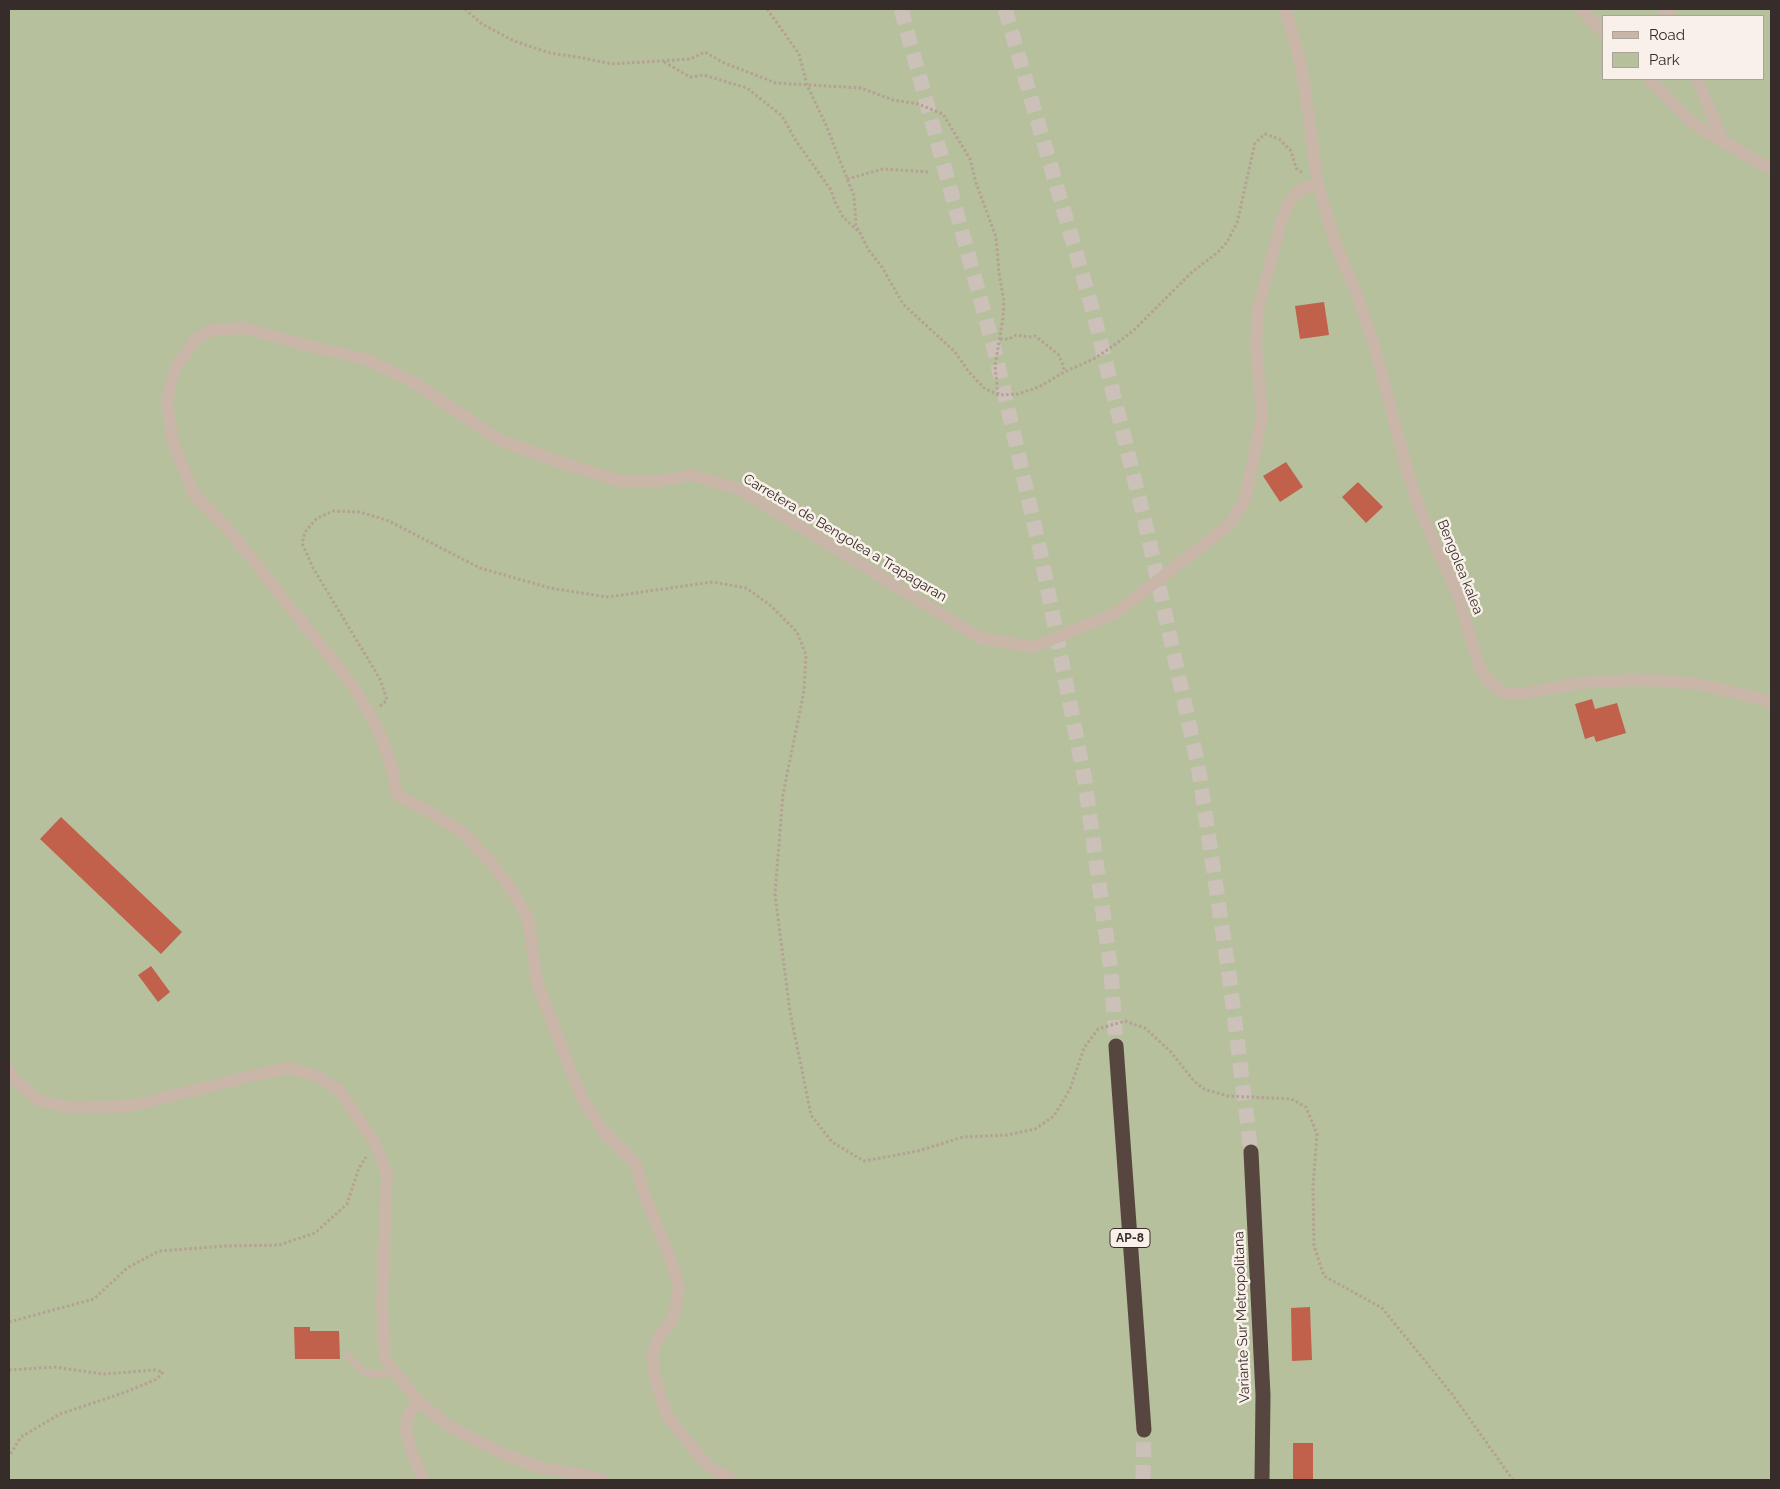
<!DOCTYPE html>
<html>
<head>
<meta charset="utf-8">
<style>
  body { margin:0 }
  #map { position:relative; width:1780px; height:1489px; overflow:hidden; background:#f1e6dd; font-family:Raleway,sans-serif }
  canvas { display:block }
  .frame { position:absolute; inset:0; border:10px solid #362c29; pointer-events:none }
  .legend { position:absolute; left:1602px; top:15px; width:162px; height:65px; box-sizing:border-box; background:#f9f1e9; border:1px solid #aba29c; margin:0; padding:6px 9px; list-style:none; font-size:15px; color:#362c29 }
  .legend li { display:flex; align-items:center; gap:10px; height:25px }
  .legend b { width:25px; border:1px solid #aba29c }
</style>
</head>
<body>
<div id="map">
<canvas width="1780" height="1489"></canvas>
<div class="frame"></div>
<ul class="legend">
<li><b style="height:6px;background:#c9b6a9"></b>Road</li>
<li><b style="height:14px;background:#b6c09d"></b>Park</li>
</ul>
</div>
<script>
const c = document.querySelector('canvas').getContext('2d');
c.lineJoin = 'round';
function paint(path, color) { c.fillStyle = color; c.fill(path, 'evenodd'); }
const shape = rows => new Path2D(rows.map(r => 'M' + r).join(''));
function trace(path, color, width, dash) { c.strokeStyle = color; c.lineWidth = width; c.lineCap = dash ? 'butt' : 'round'; c.setLineDash(dash || []); c.stroke(path); }
function drawText(font, color, halo, rows, align = 'center') {
  c.font = font + ' Raleway,sans-serif'; c.lineWidth = 5; c.setLineDash([]); c.textBaseline = 'middle'; c.strokeStyle = halo; c.fillStyle = color; for (const [text, x, y, turn = 0] of rows) {
    c.save(); c.translate(x, y); c.rotate((+turn || 0) * Math.PI / 180); c.textAlign = isNaN(turn) ? turn : align; if (halo) c.strokeText(text, 0, 0); c.fillText(text, 0, 0); c.restore();
  }
}
paint(shape([
  [9,9,1771,9,1771,1480,9,1480],
  [1604,16,1764,16,1764,79,1604,79]
]), '#b6c09d');
paint(shape([
  [1324,302,1329,335,1300,339,1295,306],
  [1286,462,1303,487,1280,502,1263,476],
  [1358,482,1383,507,1366,523,1342,497],
  [1592,699,1595,709,1617,703,1626,733,1596,742,1594,736,1585,739,1575,704],
  [61,817,182,932,161,954,40,839],
  [151,966,170,992,158,1002,138,975],
  [1310,1307,1312,1360,1292,1361,1291,1308],
  [294,1327,310,1327,310,1331,339,1331,340,1359,295,1359],
  [1293,1443,1313,1443,1313,1480,1293,1480]
]), '#c1614b');
trace(shape([
  [901,9,996,356,1040,550,1085,781,1111,971,1116,1046],
  [1005,9,1093,311,1145,522,1198,765,1229,974,1251,1152],
  [1143,1480,1144,1430]
]), '#ccc1b9', 15, [15, 8]);
trace(shape([
  [465,9,482,24,514,41,550,53,583,58,612,64,690,59,705,52,722,62,776,83,861,88,893,100,918,104,943,114,970,159,976,183,996,237,999,273,1004,301,1003,318,995,366,998,395],
  [767,9,799,54,807,85,826,125,854,196,856,225,868,249,882,267,903,304,955,352,969,372,984,388,998,395,1018,394,1039,387,1066,371,1092,360,1113,346,1134,330,1191,273,1218,252,1227,242,1237,223,1255,143,1265,134,1279,139,1291,151,1296,168,1303,173],
  [664,62,690,77,704,75,747,88,782,116,796,141,831,190,835,202,843,217,859,232],
  [847,179,883,169,929,172],
  [1000,339,1009,339,1016,335,1030,337,1035,336,1058,354,1064,367,1062,373],
  [380,706,387,700,380,679,313,568,302,543,305,532,317,518,333,511,360,512,389,521,480,568,550,588,607,597,713,582,746,588,770,605,797,632,806,655,804,691,783,794,775,894,790,1012,811,1115,832,1142,864,1161,918,1151,963,1137,1007,1135,1035,1129,1054,1116,1070,1089,1084,1048,1098,1029,1125,1021,1145,1028,1170,1051,1194,1081,1204,1089,1228,1096,1291,1099,1306,1107,1317,1134,1313,1186,1314,1246,1324,1276,1382,1308,1452,1394,1513,1480],
  [9,1322,94,1299,127,1268,159,1251,226,1246,279,1245,315,1233,347,1204,359,1168,366,1157],
  [9,1370,54,1367,103,1374,155,1370,163,1372,157,1379,126,1392,60,1414,21,1437,9,1456]
]), '#b5a093', 3, [2.5, 2.5]);
trace(shape([
  [346,1355,366,1373,397,1375]
]), '#c9b6a9', 7);
trace(shape([
  [1285,9,1296,45,1304,83,1318,185,1336,245,1358,297,1375,348,1408,474,1421,512,1458,595,1479,666,1489,682,1504,693,1521,694,1581,683,1629,680,1670,681,1705,685,1771,702],
  [1581,9,1604,32],
  [1663,9,1671,16],
  [1649,79,1689,120,1705,131,1771,169],
  [1697,79,1723,141],
  [9,1070,12,1077,38,1100,70,1108,131,1106,256,1075,289,1068,316,1076,339,1090,375,1143,387,1174,382,1304,385,1359,418,1401,449,1426,506,1455,542,1468,595,1477,603,1480],
  [418,1401,408,1416,406,1431,411,1450,423,1480],
  [732,1480,708,1466,667,1416,655,1379,652,1352,659,1337,673,1319,679,1287,671,1260,644,1194,636,1164,604,1132,584,1102,567,1061,537,982,528,918,511,889,490,861,462,832,428,811,397,795,393,771,379,731,354,687,228,529,194,494,173,443,167,401,174,371,195,340,212,330,244,328,305,345,365,359,412,381,499,440,560,462,619,481,653,482,691,475,739,489,980,638,1033,647,1116,613,1230,524,1245,499,1262,418,1256,344,1258,309,1282,219,1289,202,1297,192,1307,187,1318,185]
]), '#c9b6a9', 12);
trace(shape([
  [1116,1046,1144,1430],
  [1251,1152,1263,1395,1262,1480]
]), '#574640', 15);
for (const [x, y, w] of [
  [1130,1238,40]
]) { const box = new Path2D(); box.roundRect(x - w / 2, y - 9.5, w, 19, 4); c.fillStyle = '#f9f1e9'; c.fill(box); trace(box, '#362c29', 1); }
drawText('bold 12px', '#362c29', null, [
  ["AP-8",1130,1238]
]);
drawText('14px', '#362c29', '#f9f1e9', [
  ["Carretera de Bengolea a Trapagaran",845,538,31],
  ["Bengolea kalea",1460,567,68],
  ["Variante Sur Metropolitana",1242,1317,-92]
]);
</script>
</body>
</html>
